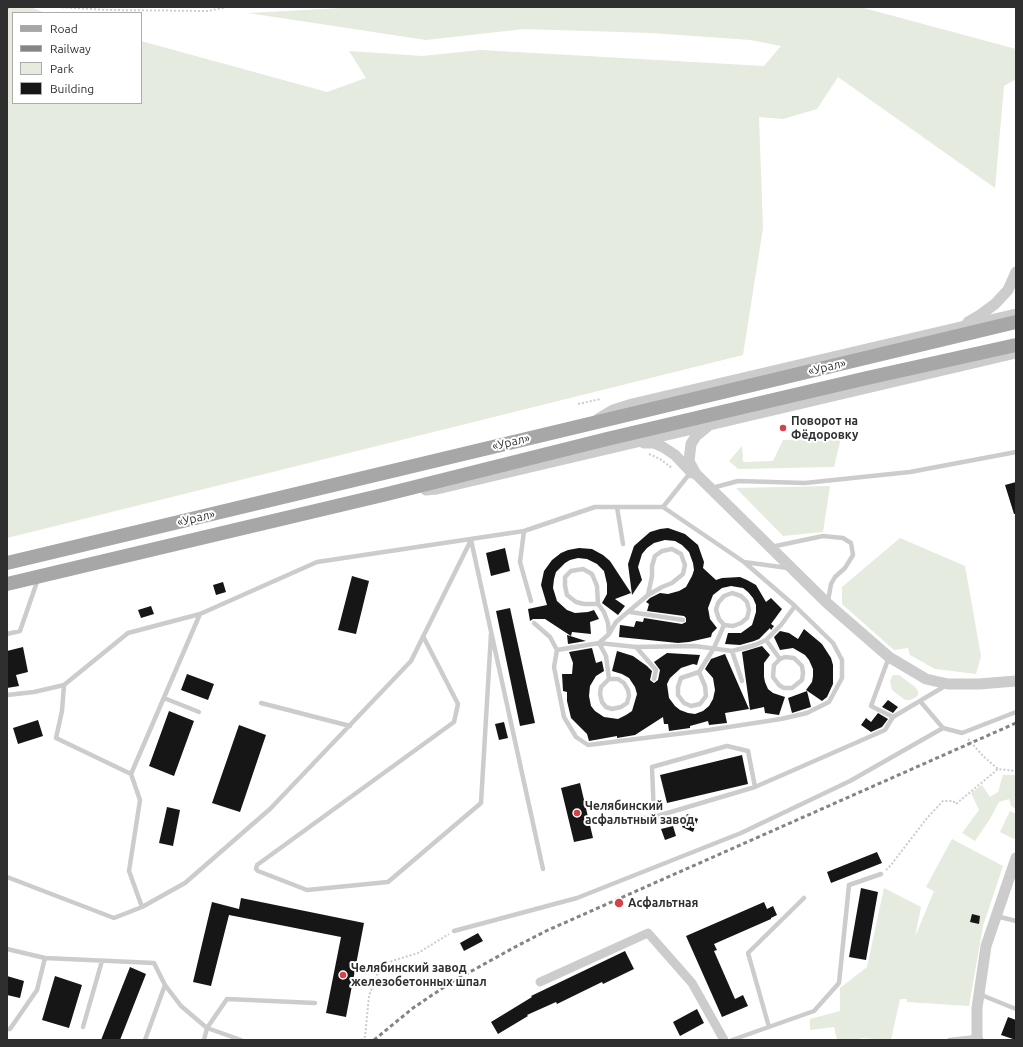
<!DOCTYPE html>
<html>
<head>
<meta charset="utf-8">
<style>
  body { margin:0 }
  #map { position:relative; width:1023px; height:1047px; overflow:hidden; background:#fff; font-family:Ubuntu,sans-serif }
  canvas { display:block }
  .frame { position:absolute; inset:0; border:8px solid #2f2f2f; pointer-events:none }
  .legend { position:absolute; left:12px; top:12px; width:130px; height:92px; box-sizing:border-box; background:#fff; border:1px solid #acacac; margin:0; padding:5px 7px; list-style:none; font-size:12px; color:#2f2f2f }
  .legend li { display:flex; align-items:center; gap:8px; height:20px }
  .legend b { width:20px; border:1px solid #acacac }
</style>
</head>
<body>
<div id="map">
<canvas width="1023" height="1047"></canvas>
<div class="frame"></div>
<ul class="legend">
<li><b style="height:5px;background:#a7a7a7"></b>Road</li>
<li><b style="height:5px;background:#848484"></b>Railway</li>
<li><b style="height:11px;background:#e5ebde"></b>Park</li>
<li><b style="height:11px;background:#161616"></b>Building</li>
</ul>
</div>
<script>
const c = document.querySelector('canvas').getContext('2d');
c.lineJoin = 'round';
function paint(path, color) { c.fillStyle = color; c.fill(path, 'evenodd'); }
const shape = rows => new Path2D(rows.map(r => 'M' + r).join(''));
function trace(path, color, width, dash) { c.strokeStyle = color; c.lineWidth = width; c.lineCap = dash ? 'butt' : 'round'; c.setLineDash(dash || []); c.stroke(path); }
function drawText(font, color, halo, rows, align = 'center') {
  c.font = font + ' Ubuntu,sans-serif'; c.lineWidth = 4; c.setLineDash([]); c.textBaseline = 'middle'; c.strokeStyle = halo; c.fillStyle = color; for (const [text, x, y, turn = 0] of rows) {
    c.save(); c.translate(x, y); c.rotate((+turn || 0) * Math.PI / 180); c.textAlign = isNaN(turn) ? turn : align; if (halo) c.strokeText(text, 0, 0); c.fillText(text, 0, 0); c.restore();
  }
}
paint(shape([
  [7,7,31,7,45,13,13,13,13,103,141,103,141,41,327,92,366,78,349,51,422,56,481,50,764,66,781,46,750,40,651,33,524,29,426,40,248,13,342,8,860,7,1016,49,1016,79,1004,86,995,188,838,77,817,109,783,119,759,117,763,228,743,355,7,538],
  [841,438,834,467,738,469,729,461,742,446,743,462,773,461,783,440],
  [830,486,823,532,783,536,736,488],
  [900,538,965,566,981,656,976,674,935,669,910,655,908,648,894,650,842,604,842,587],
  [893,675,899,675,915,687,918,691,918,695,915,698,910,700,905,700,892,690,890,681],
  [1003,775,1016,775,1016,809,1011,806,1009,799,999,802,990,819,975,841,962,833,979,810,971,793,982,785,990,797,998,792],
  [1010,811,1016,814,1016,836,1014,839,1000,832],
  [952,839,1003,866,983,926,969,1006,907,1002,907,999,900,999,891,1040,861,1038,860,1040,837,1040,834,1027,810,1030,810,1019,840,1011,840,988,867,967,884,888,921,907,915,937,934,891,926,887]
]), '#e5ebde');
paint(shape([
  [1016,482,1016,514,1014,514,1005,485],
  [668,528,685,534,698,545,704,562,703,568,716,580,722,578,740,577,747,580,756,585,766,602,771,598,782,609,771,624,774,626,771,630,770,628,759,639,754,641,740,645,725,644,728,633,741,633,752,625,756,612,756,605,753,598,748,592,743,588,731,586,722,588,713,595,708,608,710,619,717,628,712,633,711,637,689,642,678,643,619,637,620,625,634,627,636,621,643,622,644,618,682,624,686,622,686,618,684,616,647,611,649,604,646,602,650,598,660,593,668,594,679,591,686,587,692,576,694,570,693,563,689,552,682,545,675,541,665,540,654,543,647,548,642,554,638,567,642,580,632,595,628,564,634,546,650,532,660,529],
  [505,548,510,571,491,576,486,553],
  [579,548,592,549,603,555,610,561,631,593,615,599,625,606,618,615,602,603,607,594,607,584,604,571,597,564,587,559,578,558,570,560,565,563,556,572,554,579,553,588,557,601,567,610,575,613,588,612,594,610,599,619,590,622,591,634,572,632,571,636,545,619,533,619,530,621,528,609,547,605,541,585,544,571,552,560,561,553,568,550],
  [352,576,369,581,356,634,338,630],
  [223,582,226,592,216,595,213,585],
  [151,606,154,614,141,618,138,610],
  [510,608,535,723,520,726,496,611],
  [804,629,822,644,831,658,833,665,833,684,827,697,822,701,806,690,812,682,813,676,813,669,809,660,805,655,793,648,780,650,774,637,780,631,789,633,798,639],
  [567,635,586,641,568,644],
  [762,646,770,655,764,663,764,677,765,682,768,689,773,693,785,697,779,715,765,713,764,707,750,710,742,652],
  [23,647,28,672,16,675,19,686,7,688,7,651],
  [592,648,596,663,602,661,604,671,596,676,590,686,589,696,591,706,595,711,604,717,618,719,626,715,632,711,637,694,635,687,629,678,622,674,612,671,617,651,633,656,647,666,652,671,650,680,654,683,658,680,660,670,654,662,667,653,700,655,697,665,693,664,681,668,670,678,667,684,669,698,675,706,680,710,688,713,695,714,703,711,709,706,713,699,715,690,713,678,705,669,711,659,725,654,749,709,725,713,727,723,709,725,708,721,690,726,690,728,669,731,668,724,664,724,663,717,635,735,617,738,617,736,589,741,587,734,571,718,567,701,567,692,563,691,562,674,572,674,573,663,569,652],
  [187,674,214,684,208,700,181,690],
  [807,691,811,707,792,713,788,698],
  [888,700,898,707,893,713,882,707],
  [169,711,194,721,174,776,149,766],
  [878,713,888,719,882,727,871,732,861,725,866,718,871,722],
  [38,720,43,736,18,744,13,728],
  [504,722,508,738,499,740,495,724],
  [239,725,266,735,240,812,212,803],
  [742,755,748,784,667,803,660,775],
  [580,783,593,838,574,842,561,788],
  [167,807,180,810,173,846,159,843],
  [687,814,698,819,693,832,682,827],
  [673,826,676,836,665,840,661,829],
  [877,852,882,863,831,883,827,872],
  [861,888,878,892,866,960,849,957],
  [241,898,364,923,346,1017,326,1013,341,937,229,915,211,986,193,982,212,902,239,909],
  [764,902,767,909,773,906,777,915,771,918,771,919,714,944,717,950,714,951,735,999,743,995,748,1006,722,1017,686,936],
  [972,914,980,916,979,924,970,922],
  [478,933,483,941,464,951,460,943],
  [625,951,634,969,603,984,602,982,557,1004,556,1002,527,1015,528,1016,498,1034,491,1022,532,997,531,996],
  [130,967,146,974,120,1040,101,1040],
  [7,976,24,981,20,998,7,995],
  [55,976,82,985,69,1028,42,1020],
  [697,1009,704,1023,680,1036,673,1022],
  [1008,1017,1016,1020,1016,1040,1001,1035]
]), '#161616');
trace(shape([
  [58,7,108,10,208,11,227,7],
  [7,9,10,7],
  [578,404,601,399],
  [649,454,660,459,672,468],
  [968,739,983,756,998,769,1016,771],
  [886,870,891,865,927,818,943,801,953,801,956,804,998,769],
  [361,1040,365,1037,369,996,378,972,392,961,418,953,449,934]
]), '#ccc', 2, [2, 2]);
trace(shape([
  [712,488,738,481,805,483,910,472,1016,452],
  [617,507,623,544],
  [663,507,744,562,788,568],
  [524,531,520,562,531,601],
  [471,540,543,869],
  [771,547,823,536,843,538,851,543,853,555,845,568,835,577,831,584,828,601],
  [598,604,597,586,592,574,583,569,571,571,565,577,565,586,567,595,576,602,584,604,598,604,604,612,608,623,609,634],
  [630,612,683,620],
  [534,623,550,637,557,650,554,667,564,717,576,737,588,745,709,730,781,719,807,713,829,702,842,678,842,660,833,643,795,606,744,562],
  [7,634,20,631,38,579],
  [423,636,458,704,454,722,257,865,256,869,258,871,307,890,388,882,481,803,491,634],
  [766,640,780,659,785,657,794,658,802,666,803,673,802,680,792,688,784,688,779,685,773,677,774,665,780,659],
  [636,647,656,670,654,679],
  [557,650,599,643,636,647,695,646,732,651,755,645,766,640,781,625,795,606],
  [732,651,742,681],
  [889,657,871,706,893,717,945,686],
  [699,672,705,686,706,696,700,704,691,706,684,703,678,695,678,687,681,678,699,672,714,648,724,625,733,626,741,623,747,618,749,610,747,602,741,596,732,593,724,596,718,603,716,610,719,619,724,625],
  [609,679,618,679,624,683,628,690,629,696,627,703,621,707,612,709,606,707,602,702,600,694,601,687,609,679,606,656,599,643,609,634,616,622,648,595,662,587,672,583,683,574,685,565,681,554,672,549,662,551,655,556,652,566,652,576,648,595],
  [64,685,62,711,56,738,131,774],
  [7,695,34,692,64,685,128,633,200,614,317,562,524,531,595,507,663,507,691,472],
  [164,698,199,712],
  [261,703,350,726],
  [943,728,962,733,1016,712],
  [654,817,652,767,727,746,748,751,755,787],
  [596,823,654,817,755,787,885,730,893,717],
  [7,877,114,918,142,907,185,883,270,809,411,661,471,540],
  [142,907,129,871,140,800,131,774,200,614],
  [996,916,1016,921],
  [454,931,577,898,741,833,850,781,943,728,920,701],
  [7,949,45,958,154,963,165,985,181,1006,207,1028,241,1040],
  [979,994,1016,1009],
  [83,1027,102,961],
  [769,1027,748,953,804,898],
  [7,1029,10,1029,37,990,45,958],
  [145,1040,165,985],
  [204,1040,207,1028,227,999,315,1003],
  [732,1040,814,1011,839,983,849,885,881,874],
  [949,1040,977,1037]
]), '#ccc', 4.5);
trace(shape([
  [540,982,648,933,692,983,724,1040]
]), '#ccc', 9);
trace(shape([
  [968,322,980,315,995,304,1008,290,1016,272],
  [598,419,613,410,632,404,1016,314],
  [707,427,696,436,691,444,689,461,696,474,827,603,889,657,926,679,948,684,979,684,1016,681],
  [644,443,654,443,663,447,675,455,692,473],
  [426,490,437,489,1016,353],
  [978,1040,977,1037,977,1008,986,946,1016,858]
]), '#ccc', 11);
trace(shape([
  [7,563,1016,322],
  [7,584,387,494,607,439,867,378,1016,345]
]), '#a7a7a7', 14);
trace(shape([
  [374,1040,413,1008,450,983,515,947,546,931,1016,723]
]), '#848484', 3, [4, 3]);
for (const [x, y, r, color] of [
  [783,428,4,"#d54247"],
  [577,813,4,"#d54247"],
  [619,903,5,"#d54247"],
  [343,975,4,"#d54247"]
]) { const dot = new Path2D(); dot.arc(x, y, r, 0, 2 * Math.PI); c.fillStyle = color; c.fill(dot); trace(dot, '#fff', 1.5); }
drawText('12px', '#2f2f2f', '#fff', [
  ["«Урал»",827,367,-13],
  ["«Урал»",511,442,-13],
  ["«Урал»",196,518,-13]
]);
drawText('bold 12px', '#2f2f2f', '#fff', [
  ["Поворот на",791,421],
  ["Фёдоровку",791,435],
  ["Челябинский",585,806],
  ["асфальтный завод",585,820],
  ["Асфальтная",628,903],
  ["Челябинский завод",351,968],
  ["железобетонных шпал",351,982]
], 'left');
</script>
</body>
</html>
